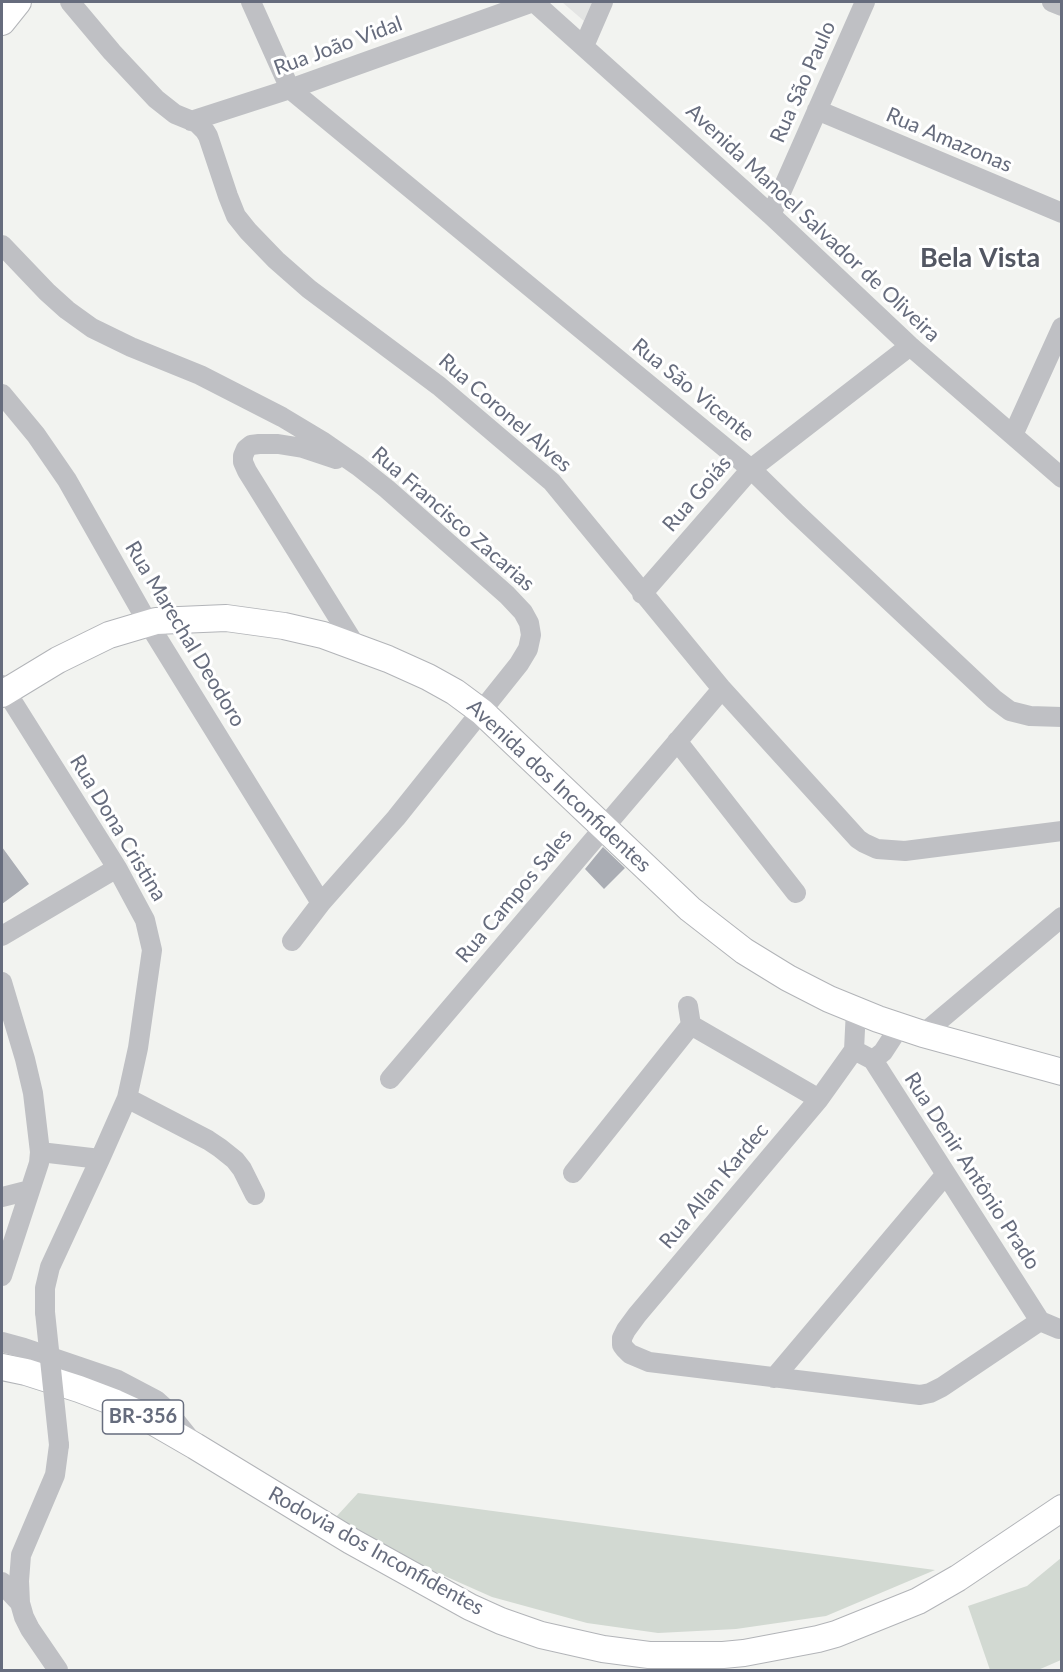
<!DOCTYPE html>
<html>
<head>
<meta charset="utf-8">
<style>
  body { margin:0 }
  #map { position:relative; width:1063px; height:1672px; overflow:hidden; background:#f2f3f0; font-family:Lato,sans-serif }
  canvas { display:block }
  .frame { position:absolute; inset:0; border:3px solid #666c7d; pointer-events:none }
</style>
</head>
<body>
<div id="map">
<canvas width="1063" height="1672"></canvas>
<div class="frame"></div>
</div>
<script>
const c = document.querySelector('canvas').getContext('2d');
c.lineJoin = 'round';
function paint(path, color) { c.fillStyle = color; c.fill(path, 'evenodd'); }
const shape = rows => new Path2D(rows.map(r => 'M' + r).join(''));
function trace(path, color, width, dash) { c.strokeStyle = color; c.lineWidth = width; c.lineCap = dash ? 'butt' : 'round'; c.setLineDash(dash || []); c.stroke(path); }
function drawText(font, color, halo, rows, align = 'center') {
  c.font = font + ' Lato,sans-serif'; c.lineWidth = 6; c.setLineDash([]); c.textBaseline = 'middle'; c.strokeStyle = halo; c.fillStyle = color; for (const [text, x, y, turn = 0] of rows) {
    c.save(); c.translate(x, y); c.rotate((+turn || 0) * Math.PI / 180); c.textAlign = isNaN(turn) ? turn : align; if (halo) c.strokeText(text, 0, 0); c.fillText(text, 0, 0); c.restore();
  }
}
paint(shape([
  [562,2,592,2,584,21]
]), '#e3e4e3');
paint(shape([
  [358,1493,935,1570,826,1616,736,1629,658,1633,587,1623,492,1597,411,1561,336,1517],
  [1061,1558,1061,1660,1038,1670,990,1670,968,1606,1027,1586]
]), '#d2d9d2');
paint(shape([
  [2,847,29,884,2,904],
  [603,847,625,868,604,889,585,869]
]), '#aaadb4');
const major = shape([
  [2,22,18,2],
  [2,694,58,660,109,635,156,621,226,618,284,626,323,635,388,659,428,677,455,692,482,712,690,909,744,951,788,978,829,999,878,1019,923,1034,1062,1072],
  [2,1367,26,1372,79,1389,116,1403,138,1413,195,1446,351,1541,470,1607,501,1621,541,1635,603,1649,649,1655,723,1655,744,1653,818,1639,836,1634,918,1601,958,1578,1062,1508]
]);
trace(major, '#b2b4b8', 28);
trace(shape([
  [70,2,112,52,156,99,175,114,197,123,205,131,208,136,228,196,236,216,248,231,276,260,309,289,439,386,552,482,722,689,858,839,864,843,877,849,905,851,1062,831],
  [251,2,290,89,751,469,796,513,994,699,1010,711,1030,716,1062,717],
  [534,2,771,215,910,346,1062,478],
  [1052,2,1062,6],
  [584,46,603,2],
  [817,110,1062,213],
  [191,121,290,89,533,2],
  [771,215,865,2],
  [2,245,47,292,67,310,92,328,131,347,200,375,282,417,322,441,358,466,387,489,507,595,523,612,529,623,531,635,528,649,519,664,396,818,321,903,292,941],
  [2,394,36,435,67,480,148,623,321,903],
  [1013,435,1062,327],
  [336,459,303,448,278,444,259,444,251,445,246,449,243,456,243,462,247,471,357,648],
  [642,594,751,469,910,346],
  [2,685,117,868,145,920,152,950,138,1048,127,1098,100,1159,50,1267,45,1288,45,1312],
  [677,741,796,893],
  [2,936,117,868],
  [2,982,25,1059,33,1093,40,1152,39,1163,2,1276],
  [856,1009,854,1050,873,1060,883,1052,900,1026],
  [691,1025,819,1099],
  [923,1034,1062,917],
  [854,1050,819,1099,637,1315,626,1330,622,1338,622,1345,625,1349,630,1354,649,1362,920,1395,930,1393,942,1387,1040,1321],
  [873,1060,1040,1321,1059,1329],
  [390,1079,722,689],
  [127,1098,208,1140,220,1148,235,1160,242,1169,255,1195],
  [40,1152,100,1159],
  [573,1173,691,1025,688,1006],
  [2,1197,30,1190],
  [2,1342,24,1348,118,1380,156,1400,166,1409,190,1439],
  [774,1378,946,1174],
  [2,1582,4,1586,20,1603],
  [58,1670,30,1629,24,1617,20,1603,19,1581,21,1555,55,1475,59,1445]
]), '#bfc0c4', 20);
trace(major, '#fff', 26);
trace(shape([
  [45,1312,59,1445]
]), '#bfc0c4', 20);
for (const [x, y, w] of [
  [143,1417,81]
]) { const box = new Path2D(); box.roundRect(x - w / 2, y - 17, w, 34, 4.5); c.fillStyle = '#fff'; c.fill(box); trace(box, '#666c7d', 1.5); }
drawText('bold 20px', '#666c7d', null, [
  ["BR-356",143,1417]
]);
drawText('21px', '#666c7d', '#fff', [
  ["Rua João Vidal",338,46,-20],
  ["Rua São Paulo",803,82,-66],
  ["Rua Amazonas",949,140,23],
  ["Avenida Manoel Salvador de Oliveira",813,223,43],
  ["Rua São Vicente",693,390,39],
  ["Rua Coronel Alves",505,413,41],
  ["Rua Goiás",697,494,-49],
  ["Rua Francisco Zacarias",453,519,41],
  ["Rua Marechal Deodoro",185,634,59],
  ["Avenida dos Inconfidentes",559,786,43],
  ["Rua Dona Cristina",118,828,59],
  ["Rua Campos Sales",514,896,-50],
  ["Rua Denir Antônio Prado",972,1171,57],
  ["Rua Allan Kardec",714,1186,-50],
  ["Rodovia dos Inconfidentes",376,1551,29]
]);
drawText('bold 27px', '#535763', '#fff', [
  ["Bela Vista",980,258]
]);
</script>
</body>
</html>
